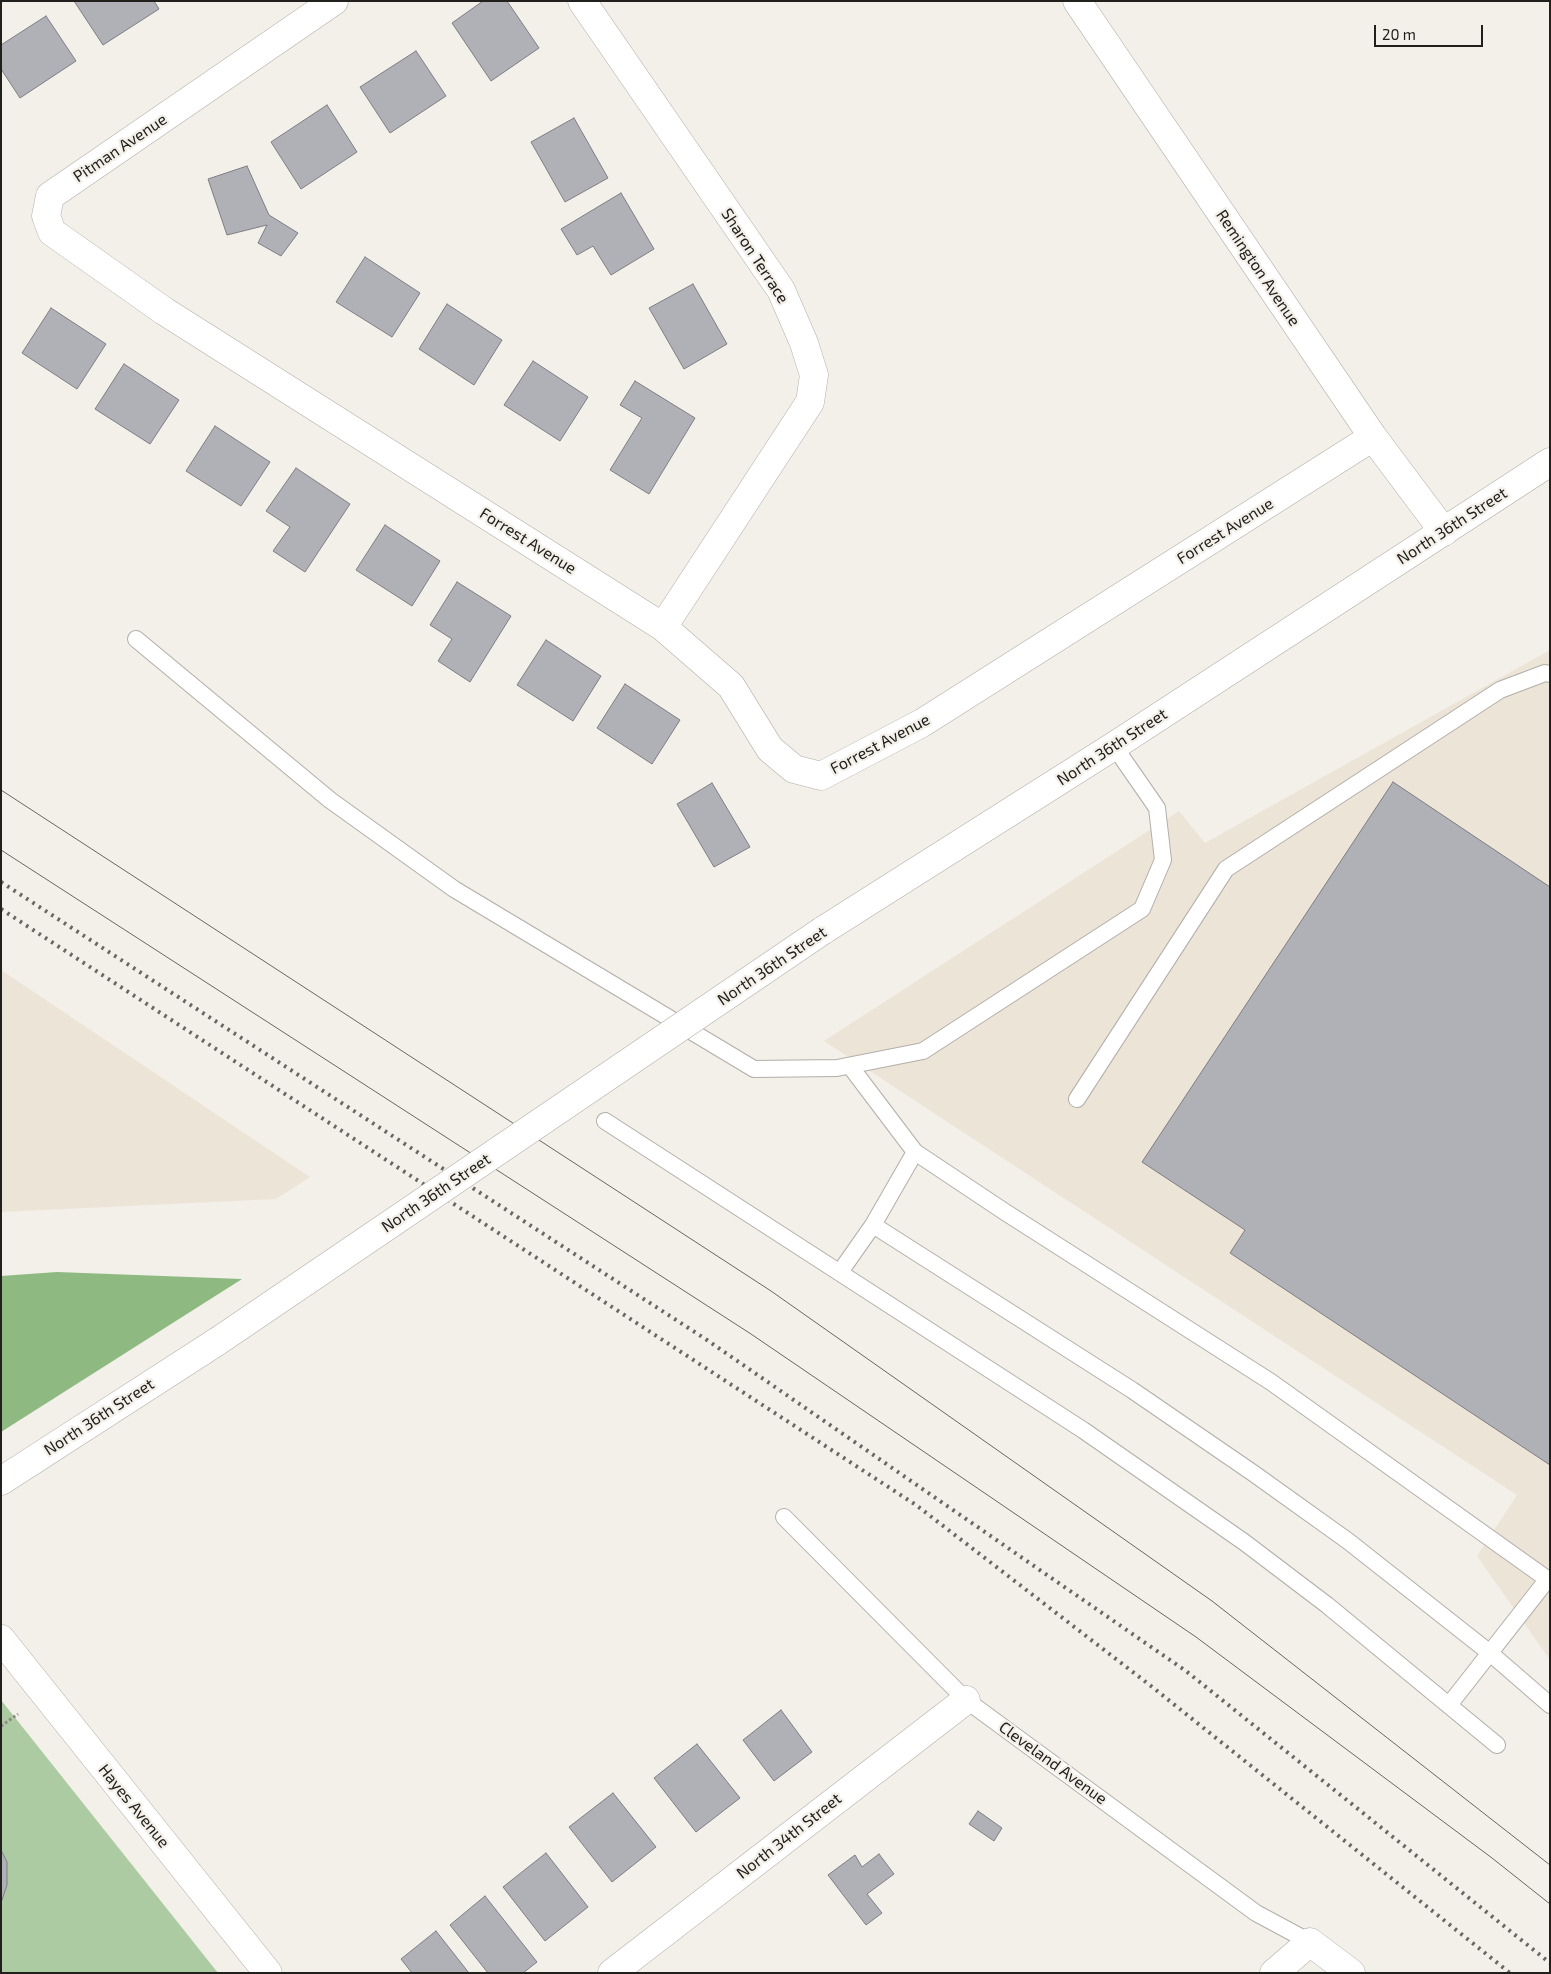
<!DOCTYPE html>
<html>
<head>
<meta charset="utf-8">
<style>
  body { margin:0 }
  #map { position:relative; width:1551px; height:1974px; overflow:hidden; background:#f3efe9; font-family:"Exo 2",sans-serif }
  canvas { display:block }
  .frame { position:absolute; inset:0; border:2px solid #21201d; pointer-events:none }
  .scale { position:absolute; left:1374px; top:25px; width:109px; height:22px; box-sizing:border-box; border:2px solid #21201d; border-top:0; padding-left:6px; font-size:15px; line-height:18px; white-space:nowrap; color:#21201d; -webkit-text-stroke:4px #f3efe9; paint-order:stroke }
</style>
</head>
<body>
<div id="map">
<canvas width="1551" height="1974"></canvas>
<div class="frame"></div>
<div class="scale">20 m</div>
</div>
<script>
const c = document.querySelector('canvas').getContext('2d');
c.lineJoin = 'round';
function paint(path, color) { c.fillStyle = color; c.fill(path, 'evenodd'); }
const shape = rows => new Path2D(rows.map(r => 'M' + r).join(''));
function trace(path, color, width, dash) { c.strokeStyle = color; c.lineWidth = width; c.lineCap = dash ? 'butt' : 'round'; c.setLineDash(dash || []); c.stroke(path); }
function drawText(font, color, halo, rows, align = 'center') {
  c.font = font + ' "Exo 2",sans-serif'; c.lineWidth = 4.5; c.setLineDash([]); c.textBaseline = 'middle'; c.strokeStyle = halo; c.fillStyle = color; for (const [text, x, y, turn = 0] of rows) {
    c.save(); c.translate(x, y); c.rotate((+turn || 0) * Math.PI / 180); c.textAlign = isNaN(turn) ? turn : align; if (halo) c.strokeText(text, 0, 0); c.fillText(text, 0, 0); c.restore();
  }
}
paint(shape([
  [1550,650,1550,1660,1477,1556,1517,1495,824,1041,1179,811,1205,843],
  [1,970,310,1177,276,1199,1,1212]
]), '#ede4d8');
paint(shape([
  [1,1700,218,1973,1,1973,1,1903,7,1885,7,1862,1,1850]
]), '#accba3');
paint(shape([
  [57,1272,242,1279,1,1432,1,1276]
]), '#8eba81');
const building = shape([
  [74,1,154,1,159,9,103,45,74,1],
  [483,1,507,1,539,48,491,81,452,23,483,1],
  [46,16,76,61,20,98,1,69,1,45,46,16],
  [416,51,446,96,390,133,360,87,416,51],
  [327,105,357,152,301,189,271,142,327,105],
  [574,118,608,178,565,202,531,142,574,118],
  [247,166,269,215,298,233,281,256,258,243,267,225,227,235,208,179,247,166],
  [621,193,654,249,611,275,593,246,577,255,561,229,621,193],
  [365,257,420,293,392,337,336,302,365,257],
  [693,284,727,344,684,369,649,308,693,284],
  [447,304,502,340,474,385,419,349,447,304],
  [51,308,106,344,77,389,22,353,51,308],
  [533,361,588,397,560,441,504,405,533,361],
  [124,364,179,400,150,444,95,409,124,364],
  [635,381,695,418,649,494,610,470,642,418,620,405,635,381],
  [215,426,270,462,241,506,186,471,215,426],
  [296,468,350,504,305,572,273,551,290,527,266,511,296,468],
  [385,525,440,561,412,606,356,570,385,525],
  [457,582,511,616,470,682,438,661,452,639,430,625,457,582],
  [546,640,601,676,573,721,517,685,546,640],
  [625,684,680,720,652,764,597,728,625,684],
  [1393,782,1550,887,1550,1465,1230,1253,1245,1230,1142,1162,1393,782],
  [712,783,750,847,714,867,677,804,712,783],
  [781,1710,812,1752,774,1781,743,1740,781,1710],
  [697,1744,740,1798,696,1832,654,1778,697,1744],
  [613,1793,656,1847,612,1882,569,1827,613,1793],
  [978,1811,1002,1828,994,1841,969,1824,978,1811],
  [1,1850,7,1862,7,1885,1,1903,1,1850],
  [546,1853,588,1907,545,1941,503,1887,546,1853],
  [879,1854,894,1874,867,1894,882,1913,866,1925,828,1875,855,1855,862,1867,879,1854],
  [485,1896,537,1962,523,1973,488,1973,450,1925,485,1896],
  [436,1931,469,1973,412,1973,401,1959,436,1931]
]);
paint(building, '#b0b0b7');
trace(building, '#7d7d83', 1);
const lane = shape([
  [136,639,330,800,454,889,754,1069,837,1068,923,1051,1142,909,1163,860,1157,808,1114,746],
  [850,1066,915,1152,1005,1212,1271,1382,1550,1581],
  [1077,1099,1226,869,1500,690,1545,673,1550,674],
  [605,1121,1083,1430,1244,1542,1327,1605,1497,1745],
  [873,1225,1132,1390,1253,1473,1348,1541,1490,1653,1550,1705],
  [840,1272,873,1225,915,1152],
  [784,1517,966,1700,1256,1913,1310,1942],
  [1449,1705,1547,1580]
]);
const street = shape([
  [334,1,50,196,46,216,52,232,164,311,663,627,731,686,770,749,794,769,821,776,922,723,1373,437],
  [582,1,781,290,804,343,814,375,810,402,663,627],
  [1077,1,1373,437,1444,532],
  [1,1639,268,1973],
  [612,1973,966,1700],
  [1274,1973,1310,1942,1351,1973]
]);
const secondary = shape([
  [822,931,1114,746,1550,462],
  [1,1481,218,1341]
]);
trace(lane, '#b2aea8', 18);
trace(street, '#b2aea8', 29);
trace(secondary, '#b2aea8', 29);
trace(shape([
  [1,1726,18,1714]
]), '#898782', 3, [2.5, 2.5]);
trace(lane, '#fff', 16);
trace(street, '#fff', 28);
trace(secondary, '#fff', 28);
trace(shape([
  [1,790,771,1291,1212,1601,1550,1865],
  [1,850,751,1334,1196,1637,1492,1858,1550,1904]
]), '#696763', 1);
trace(shape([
  [1,882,707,1340,1186,1671,1550,1963],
  [1,909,916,1505,1151,1686,1510,1973]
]), '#696763', 4, [2.5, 5]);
const secondaryBridge = shape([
  [218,1341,822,931]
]);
trace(secondaryBridge, '#b2aea8', 29, []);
trace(secondaryBridge, '#fff', 28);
drawText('16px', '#21201d', '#f3efe9', [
  ["Pitman Avenue",120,148,-34],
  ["Sharon Terrace",755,256,57],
  ["Remington Avenue",1258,268,56],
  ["North 36th Street",1452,526,-33],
  ["Forrest Avenue",1225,531,-32],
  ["Forrest Avenue",528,541,32],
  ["Forrest Avenue",880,744,-28],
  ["North 36th Street",1112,747,-33],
  ["North 36th Street",772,966,-34],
  ["North 36th Street",436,1193,-34],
  ["North 36th Street",99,1417,-33],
  ["Cleveland Avenue",1053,1763,36],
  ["Hayes Avenue",134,1806,51],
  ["North 34th Street",789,1836,-38]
]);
</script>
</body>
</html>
